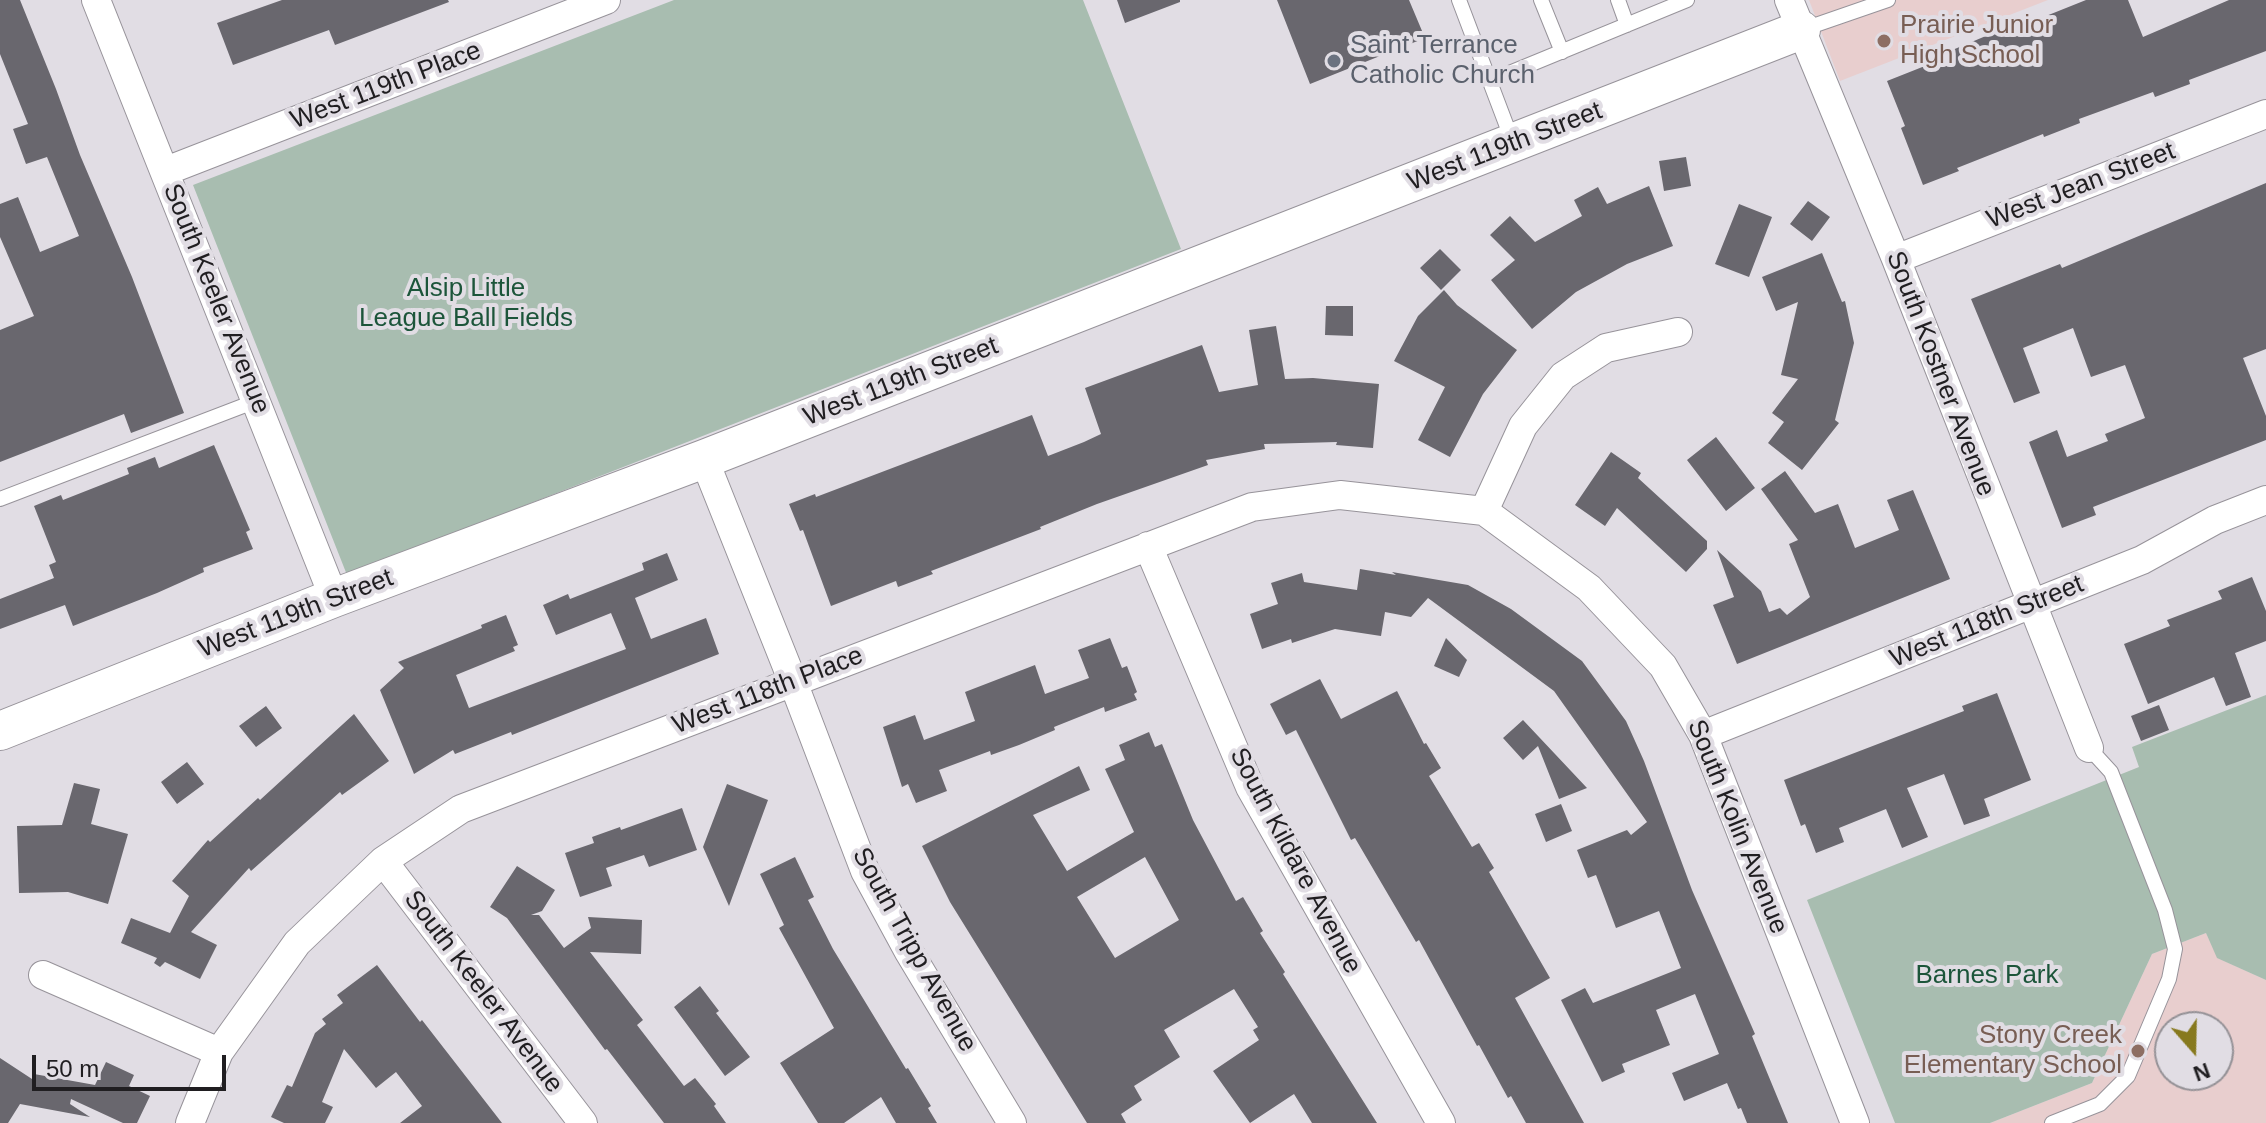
<!DOCTYPE html>
<html>
<head>
<meta charset="utf-8">
<style>
  body { margin:0 }
  #map { position:relative; width:2266px; height:1123px; overflow:hidden; background:#e1dde4; font-family:Arial,sans-serif }
  canvas { display:block }
  .north { position:absolute; left:2154px; top:1011px; width:80px; height:80px; box-sizing:border-box; background:#e1dde4; border:2px solid #949196; border-radius:50%; rotate:160deg; font-size:22px; font-weight:700; line-height:32px; text-align:center; color:#201e21 }
  .north::after { content:''; display:block; margin:auto; width:28px; height:36px; background:#87791e; clip-path:polygon(50% 0,100% 100%,50% 72%,0 100%) }
  .scale { position:absolute; left:32px; top:1055px; width:194px; height:36px; box-sizing:border-box; border:4px solid #201e21; border-top:0; padding-left:10px; font-size:24px; line-height:28px; white-space:nowrap; color:#201e21; -webkit-text-stroke:6px #e1dde4; paint-order:stroke }
</style>
</head>
<body>
<div id="map">
<canvas width="2266" height="1123"></canvas>
<div class="north">N</div>
<div class="scale">50 m</div>
</div>
<script>
const c = document.querySelector('canvas').getContext('2d');
c.lineJoin = 'round';
function paint(path, color) { c.fillStyle = color; c.fill(path, 'evenodd'); }
const shape = rows => new Path2D(rows.map(r => 'M' + r).join(''));
function trace(path, color, width, dash) { c.strokeStyle = color; c.lineWidth = width; c.lineCap = dash ? 'butt' : 'round'; c.setLineDash(dash || []); c.stroke(path); }
function drawText(font, color, halo, rows, align = 'center') {
  c.font = font + ' Arial,sans-serif'; c.lineWidth = 8; c.setLineDash([]); c.textBaseline = 'middle'; c.strokeStyle = halo; c.fillStyle = color; for (const [text, x, y, turn = 0] of rows) {
    c.save(); c.translate(x, y); c.rotate((+turn || 0) * Math.PI / 180); c.textAlign = isNaN(turn) ? turn : align; if (halo) c.strokeText(text, 0, 0); c.fillText(text, 0, 0); c.restore();
  }
}
paint(shape([
  [1809,0,2048,0,1840,81],
  [2206,933,2218,958,2266,980,2266,1123,1990,1123,2092,1083,2152,954],
  [2170,1027,2218,1027,2218,1075,2170,1075]
]), '#e8cece');
paint(shape([
  [674,0,1083,0,1181,249,347,575,193,185],
  [2266,695,2266,980,2217,958,2206,933,2152,954,2092,1083,1990,1123,1895,1123,1807,900,2139,767,2132,747]
]), '#a8bdb0');
paint(shape([
  [0,0,20,0,56,89,80,155,132,277,184,413,131,433,124,414,0,462,0,330,34,316,0,237,0,204,18,197,40,252,79,236,47,157,26,164,13,129,28,124,0,54],
  [282,0,448,0,449,2,335,45,329,30,233,65,217,23],
  [1117,0,1180,0,1180,2,1125,23],
  [1277,0,1409,0,1425,38,1310,84],
  [2086,0,2128,0,2143,37,2229,0,2266,0,2266,51,2189,80,2190,84,2155,97,2153,92,2079,119,2080,123,2044,137,2043,134,1957,168,1959,171,1923,185,1901,128,1905,126,1887,81,1940,60,1938,56,1993,33,1992,31,2013,23,2016,28],
  [1686,157,1691,186,1664,191,1659,161],
  [2266,183,2266,349,2243,358,2266,416,2266,440,2093,507,2096,515,2062,528,2029,442,2057,430,2067,457,2108,441,2105,434,2145,418,2125,365,2091,377,2073,328,2023,348,2040,393,2014,403,1971,299,2060,264,2062,268],
  [1649,186,1673,246,1627,264,1576,292,1532,329,1491,280,1515,260,1490,235,1510,216,1535,242,1582,216,1574,200,1598,187,1607,204],
  [1808,201,1830,217,1812,241,1790,224],
  [1739,204,1772,217,1749,277,1715,264],
  [1440,249,1461,270,1441,290,1420,268],
  [1822,253,1842,302,1845,301,1854,343,1835,420,1839,423,1802,470,1768,443,1784,422,1772,413,1798,379,1781,375,1798,302,1776,311,1762,277],
  [1444,290,1457,305,1517,350,1483,394,1450,457,1418,440,1445,387,1394,361,1418,316],
  [1326,306,1353,306,1353,336,1325,335],
  [1276,326,1285,379,1313,378,1379,384,1373,448,1336,445,1337,442,1264,444,1265,449,1206,460,1208,465,1097,504,1040,527,1041,529,931,571,933,574,898,587,896,581,831,606,803,530,800,531,789,504,815,494,816,497,1032,415,1048,456,1084,442,1101,434,1085,388,1202,345,1219,392,1258,385,1249,330],
  [1716,437,1755,488,1726,511,1687,460],
  [214,445,250,530,246,532,253,549,203,568,204,572,157,593,73,626,65,605,0,629,0,599,54,578,49,565,56,562,34,506,61,495,63,500,129,474,127,468,155,457,159,468],
  [1611,452,1641,473,1638,478,1707,541,1707,549,1686,572,1617,508,1605,526,1575,505],
  [1785,471,1815,513,1838,504,1855,548,1899,530,1887,500,1913,490,1950,579,1737,664,1713,605,1734,597,1717,550,1761,591,1769,612,1780,608,1787,615,1810,597,1789,544,1798,540,1761,489],
  [667,553,678,580,635,598,651,639,706,618,719,654,512,735,511,732,455,754,453,750,414,774,380,690,404,668,398,662,482,628,481,625,506,615,518,645,513,647,515,651,456,675,469,708,626,649,611,613,556,635,543,605,568,594,570,599,644,570,642,563],
  [1360,569,1396,575,1392,572,1468,585,1511,609,1582,661,1626,721,1644,761,1692,890,1755,1034,1752,1036,1788,1123,1747,1123,1741,1108,1738,1109,1727,1083,1684,1101,1672,1073,1719,1054,1695,994,1656,1010,1670,1045,1622,1064,1625,1072,1602,1082,1561,1000,1585,988,1593,1003,1681,968,1659,911,1616,928,1596,875,1588,878,1577,850,1627,830,1631,835,1647,822,1554,691,1428,598,1411,617,1385,612,1381,636,1335,629,1292,643,1291,639,1262,649,1250,614,1278,604,1271,583,1302,573,1304,582,1357,590],
  [2252,577,2266,611,2266,641,2235,653,2251,697,2226,706,2214,677,2148,704,2124,644,2170,626,2167,620,2222,599,2218,591],
  [1110,638,1122,668,1127,666,1137,692,1134,694,1137,700,1105,712,1104,707,1054,727,1055,730,1019,745,991,755,990,751,939,770,947,791,916,803,908,784,902,787,883,727,915,715,924,740,975,721,965,692,1035,665,1045,694,1089,678,1078,650],
  [1446,638,1467,660,1459,677,1434,666],
  [1320,679,1341,719,1397,691,1424,744,1426,743,1441,768,1429,776,1472,847,1479,843,1494,868,1489,872,1550,978,1515,998,1584,1123,1526,1123,1511,1096,1508,1098,1479,1045,1477,1046,1419,940,1416,942,1355,838,1351,840,1296,730,1286,735,1270,704],
  [1997,693,2031,780,1984,799,1990,816,1964,825,1944,774,1907,788,1928,837,1902,848,1886,809,1839,828,1844,842,1816,853,1805,824,1801,826,1784,780,1964,711,1962,706],
  [2159,705,2169,730,2141,741,2131,716],
  [266,706,282,728,256,747,239,726],
  [354,714,389,761,342,795,340,792,251,871,249,868,191,932,217,945,200,979,165,962,160,967,154,963,157,958,121,943,131,918,170,933,189,896,172,881,208,840,210,842,258,798,260,800],
  [1523,720,1587,788,1559,799,1538,746,1523,760,1503,738],
  [1149,732,1155,747,1162,744,1193,820,1236,901,1243,897,1263,931,1260,933,1285,972,1283,974,1377,1123,1312,1123,1294,1094,1250,1123,1213,1071,1259,1040,1253,1030,1258,1027,1234,989,1164,1030,1180,1057,1134,1086,1142,1100,1121,1114,1126,1123,1087,1123,950,902,922,846,1079,766,1090,790,1033,815,1067,871,1134,832,1105,769,1125,760,1119,745],
  [1145,857,1179,920,1115,958,1077,897],
  [187,762,204,784,177,804,161,782],
  [74,783,100,789,91,824,128,834,108,904,68,892,19,893,17,826,62,825],
  [727,784,768,800,729,906,703,847],
  [1561,804,1572,831,1546,842,1535,814],
  [682,808,697,850,649,867,644,855,606,868,612,886,580,897,565,853,594,843,592,837,620,827,621,830],
  [795,857,814,897,808,900,833,949,906,1069,908,1068,931,1106,928,1108,937,1123,896,1123,881,1097,844,1123,818,1123,780,1063,834,1028,779,928,784,925,760,874],
  [517,866,555,890,542,911,531,915,539,915,564,948,591,928,588,917,642,920,641,954,590,952,643,1020,637,1025,684,1086,695,1078,716,1104,714,1106,726,1123,664,1123,607,1049,605,1050,507,918,490,907],
  [377,965,420,1022,422,1020,502,1123,400,1123,422,1106,396,1072,376,1088,344,1049,322,1102,333,1107,325,1123,284,1123,271,1117,287,1085,292,1087,315,1033,326,1024,322,1019,343,1003,337,995],
  [700,986,719,1011,716,1013,750,1057,725,1076,674,1007],
  [0,1058,32,1079,34,1074,95,1085,106,1062,134,1075,129,1086,150,1096,137,1123,123,1123,71,1099,70,1104,90,1117,20,1104,8,1123,0,1123]
]), '#69676e');
const lane = shape([
  [1459,0,1512,140],
  [1541,0,1562,52],
  [1618,0,1627,25],
  [1801,30,1888,0],
  [1490,81,1687,0],
  [0,499,256,401],
  [2052,1123,2100,1104,2128,1076,2169,979,2175,949,2165,910,2111,772,2089,748]
]);
const street = shape([
  [96,0,334,598],
  [1789,0,1896,259,2089,748],
  [166,171,606,0],
  [1896,259,2266,114],
  [704,459,793,682,865,871,909,952,1012,1123],
  [1484,511,1589,588,1663,666,1703,735,1855,1123],
  [1484,511,1523,426,1563,376,1606,348,1678,332],
  [1148,546,1250,787,1441,1123],
  [1703,735,2142,560,2215,520,2266,500],
  [383,861,583,1123],
  [43,975,219,1052],
  [190,1123,219,1052,297,943,383,861,461,809,1252,507,1340,495,1484,511]
]);
const secondary = shape([
  [0,731,334,598,704,459,1801,30]
]);
trace(lane, '#97939a', 16);
trace(street, '#97939a', 30);
trace(secondary, '#97939a', 40);
trace(lane, '#fff', 14);
trace(street, '#fff', 28);
trace(secondary, '#fff', 38);
for (const [x, y, r, color] of [
  [1884,41,8,"#8d6e63"],
  [1334,61,8,"#6b7280"],
  [2138,1051,8,"#8d6e63"]
]) { const dot = new Path2D(); dot.arc(x, y, r, 0, 2 * Math.PI); c.fillStyle = color; c.fill(dot); trace(dot, '#e1dde4', 3); }
drawText('26px', '#785e54', '#e1dde4', [
  ["Prairie Junior",1900,26],
  ["High School",1900,56],
  ["Stony Creek",2122,1036,"right"],
  ["Elementary School",2122,1066,"right"]
], 'left');
drawText('26px', '#5b616d', '#e1dde4', [
  ["Saint Terrance",1350,46],
  ["Catholic Church",1350,76]
], 'left');
drawText('26px', '#201e21', '#e1dde4', [
  ["West 119th Place",386,86,-21],
  ["West 119th Street",1505,147,-21],
  ["West Jean Street",2081,186,-21],
  ["South Keeler Avenue",216,299,68],
  ["South Kostner Avenue",1940,374,69],
  ["West 119th Street",901,382,-21],
  ["West 119th Street",296,614,-21],
  ["West 118th Street",1987,622,-22],
  ["West 118th Place",768,691,-21],
  ["South Kolin Avenue",1737,827,68],
  ["South Kildare Avenue",1295,861,62],
  ["South Tripp Avenue",914,950,61],
  ["South Keeler Avenue",483,992,53]
]);
drawText('26px', '#1c553a', '#e1dde4', [
  ["Alsip Little",466,289],
  ["League Ball Fields",466,319],
  ["Barnes Park",1987,976]
]);
</script>
</body>
</html>
